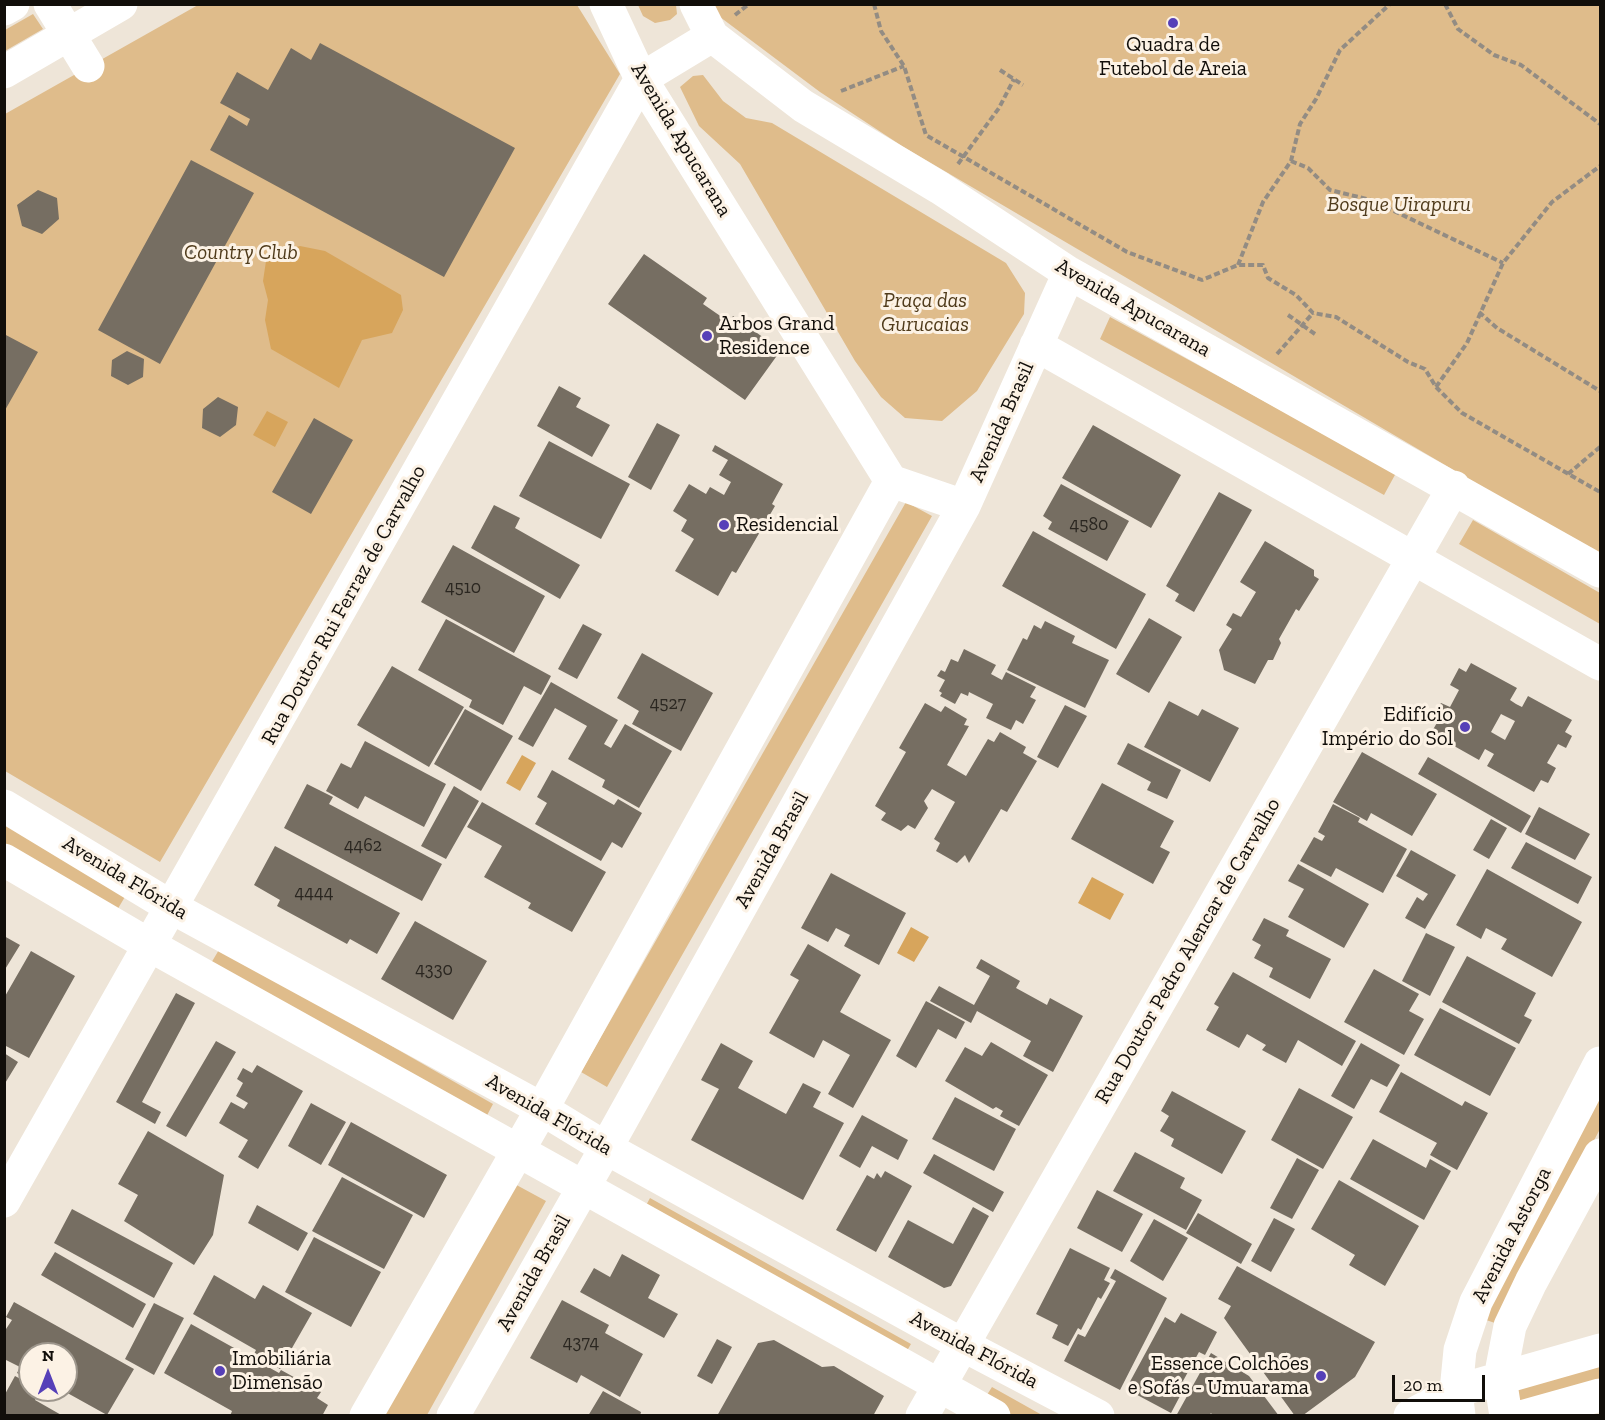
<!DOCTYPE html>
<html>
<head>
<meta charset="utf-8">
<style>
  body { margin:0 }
  #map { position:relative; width:1605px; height:1420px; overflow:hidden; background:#eee5d8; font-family:"Zilla Slab",serif }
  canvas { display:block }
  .frame { position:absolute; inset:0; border:6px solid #110e0a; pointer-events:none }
  .north { position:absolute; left:18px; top:1342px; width:60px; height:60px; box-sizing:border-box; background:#fcf2e5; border:2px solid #9e978d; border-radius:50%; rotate:0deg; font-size:16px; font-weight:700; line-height:24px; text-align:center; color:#110e0a }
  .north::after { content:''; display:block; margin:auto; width:21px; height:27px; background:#5640b8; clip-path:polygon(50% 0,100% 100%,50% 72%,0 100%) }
  .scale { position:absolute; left:1392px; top:1375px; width:93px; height:27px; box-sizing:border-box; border:3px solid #110e0a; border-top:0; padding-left:8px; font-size:18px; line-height:21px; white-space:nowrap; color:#110e0a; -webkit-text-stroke:4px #fcf2e5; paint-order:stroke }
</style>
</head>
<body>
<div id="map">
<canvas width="1605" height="1420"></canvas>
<div class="frame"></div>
<div class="north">N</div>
<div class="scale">20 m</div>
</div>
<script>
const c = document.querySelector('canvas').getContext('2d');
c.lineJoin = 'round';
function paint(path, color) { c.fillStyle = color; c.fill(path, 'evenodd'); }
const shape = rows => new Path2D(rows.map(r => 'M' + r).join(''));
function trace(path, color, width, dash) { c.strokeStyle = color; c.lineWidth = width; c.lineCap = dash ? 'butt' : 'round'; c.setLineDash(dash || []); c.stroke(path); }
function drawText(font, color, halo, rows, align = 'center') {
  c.font = font + ' "Zilla Slab",serif'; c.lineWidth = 6; c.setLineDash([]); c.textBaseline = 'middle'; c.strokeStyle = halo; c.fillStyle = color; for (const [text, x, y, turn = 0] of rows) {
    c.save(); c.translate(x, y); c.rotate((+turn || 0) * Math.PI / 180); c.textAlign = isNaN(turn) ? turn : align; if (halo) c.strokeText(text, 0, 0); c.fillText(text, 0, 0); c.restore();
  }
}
paint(shape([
  [198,5,577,5,620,74,160,862,5,771,5,114],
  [638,5,676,5,677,14,670,20,655,23,643,16],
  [713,5,1600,5,1600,556,902,146,820,92,720,17],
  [33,14,43,29,5,51,5,30],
  [703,75,723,101,746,118,772,123,1006,263,1025,293,1024,314,977,391,942,421,905,418,881,397,855,361,740,164,699,126,680,87,693,76],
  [1110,317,1396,473,1384,495,1100,339],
  [906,502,932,516,607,1087,581,1072],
  [1473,520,1600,593,1600,624,1459,544],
  [5,823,126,895,116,912,5,846],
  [220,948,493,1104,484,1121,210,965],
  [1600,1079,1600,1129,1498,1324,1477,1317],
  [511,1182,546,1201,427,1415,382,1416],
  [650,1198,911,1344,902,1359,642,1213],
  [1600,1363,1600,1385,1524,1407,1511,1394,1521,1386],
  [992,1387,1042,1415,1008,1415,983,1401]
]), '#dfbc8b');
paint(shape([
  [300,246,325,251,401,295,403,310,392,333,362,340,339,388,271,349,265,320,268,300,263,281,266,261,276,252],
  [267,411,288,422,275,447,253,435],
  [522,755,536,763,520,791,506,783],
  [1092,877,1124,894,1110,920,1078,903],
  [911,927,929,937,914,962,897,953]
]), '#d7a55c');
paint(shape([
  [320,43,515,148,444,277,210,150,229,115,247,126,250,119,220,103,237,72,268,90,291,48,311,60],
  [191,160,254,193,160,364,98,330],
  [38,190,57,198,59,219,42,234,22,226,17,205],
  [644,254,707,298,703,304,729,322,733,316,781,350,745,400,608,304],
  [4,334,38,352,4,412],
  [127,351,144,359,143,377,128,385,111,376,112,360],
  [559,386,581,398,576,407,610,425,592,457,537,426],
  [218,397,238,407,236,425,220,437,202,428,203,409],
  [314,418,353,440,311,514,272,492],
  [657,423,680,435,651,490,628,477],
  [1093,425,1181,475,1151,528,1062,478],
  [549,441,630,484,601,539,519,496],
  [715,445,783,484,772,504,775,506,736,573,732,571,718,596,675,571,694,539,681,531,687,520,673,511,689,484,706,494,710,487,724,495,731,482,719,475,728,460,712,451],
  [1061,484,1129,521,1107,561,1048,529,1052,522,1043,516],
  [1219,492,1252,510,1194,612,1175,601,1179,594,1166,586],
  [494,505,520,518,515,528,580,565,560,599,471,548],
  [1033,531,1146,594,1116,649,1002,586],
  [1265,541,1314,570,1314,576,1319,579,1299,611,1296,609,1279,639,1281,643,1273,660,1268,660,1255,684,1224,670,1219,650,1232,629,1226,625,1233,613,1241,617,1256,592,1240,582],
  [453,545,545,596,514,653,421,602],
  [1149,618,1182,637,1149,693,1116,674],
  [446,619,551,676,541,695,524,686,503,725,469,707,472,700,418,670],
  [1045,621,1075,636,1072,643,1109,660,1085,708,1007,670,1023,638,1027,640,1034,625,1041,629],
  [583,624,602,634,577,679,558,669],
  [964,649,996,665,991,674,1002,680,1006,672,1036,687,1030,697,1036,700,1023,724,1016,720,1011,730,986,718,993,704,969,692,968,696,961,693,955,704,940,696,942,693,939,691,945,680,937,676,941,670,945,672,951,659,958,662],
  [642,653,713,693,681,751,632,724,639,711,617,698],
  [1471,663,1517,688,1510,700,1516,704,1522,707,1528,696,1572,720,1565,732,1572,736,1566,748,1558,744,1547,763,1556,768,1548,783,1541,780,1534,792,1487,766,1494,754,1485,749,1479,760,1431,733,1438,721,1433,718,1441,703,1450,707,1459,690,1450,685,1459,668,1466,672],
  [1501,714,1515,721,1505,740,1491,732],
  [392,666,464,707,429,767,357,725],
  [551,682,618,720,604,744,611,748,625,724,672,751,639,808,602,787,605,780,568,759,587,726,555,708,533,747,518,739],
  [1169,701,1198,716,1202,709,1239,728,1210,782,1144,747],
  [925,703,941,712,945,706,967,719,964,725,969,726,947,765,966,776,988,739,994,742,1000,732,1026,747,1023,753,1037,761,1007,812,1001,809,969,863,965,855,957,863,936,851,940,843,934,839,955,802,932,789,924,801,928,808,915,829,908,825,901,831,881,820,886,813,875,806,906,752,899,748],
  [1065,705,1087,716,1058,768,1037,757],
  [465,709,513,736,481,791,434,764],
  [365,741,446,784,424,827,365,796,358,809,326,791,341,763,351,768],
  [1128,743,1181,770,1167,799,1147,790,1151,782,1117,764],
  [1362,752,1437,794,1412,836,1371,813,1367,821,1333,802],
  [1428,757,1531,816,1521,833,1418,774],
  [552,770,614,805,618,799,642,813,622,848,612,842,601,861,535,824,547,803,537,797],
  [1102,783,1174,821,1160,847,1170,852,1153,884,1071,839],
  [307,784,333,797,329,804,442,864,422,901,284,828],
  [454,786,479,801,446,859,421,846],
  [482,802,606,872,572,932,528,908,531,903,484,877,502,846,467,827],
  [1333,804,1360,818,1358,822,1407,849,1383,893,1336,868,1331,877,1300,861,1314,837,1322,841,1325,836,1318,832],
  [1539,807,1590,834,1575,860,1525,834],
  [1491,819,1507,828,1489,859,1473,850],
  [1526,842,1592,877,1578,904,1511,868],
  [275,846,400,913,377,954,350,939,347,944,277,906,280,900,254,885],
  [1411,850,1456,875,1425,929,1405,918,1417,897,1423,901,1428,894,1396,876],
  [1298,864,1369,904,1344,948,1288,917,1304,889,1288,881],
  [1487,869,1582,922,1552,977,1501,949,1507,939,1486,928,1481,939,1456,925],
  [831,873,906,913,879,965,844,946,850,935,836,928,828,942,801,928],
  [1264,918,1289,930,1286,936,1331,959,1310,999,1269,977,1273,968,1254,958,1261,945,1252,940],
  [415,921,487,961,453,1020,381,979],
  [1426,933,1455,947,1430,996,1402,981],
  [4,936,20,945,4,971],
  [808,944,861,975,840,1012,891,1040,853,1108,828,1094,850,1055,823,1040,814,1058,769,1033,799,980,790,975],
  [31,951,75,976,29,1058,4,1045,4,998],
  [1467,956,1536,993,1524,1016,1532,1020,1519,1044,1442,1002],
  [981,959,1020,981,1016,988,1047,1005,1050,998,1083,1016,1053,1072,1023,1056,1031,1041,977,1011,971,1023,930,1001,939,986,974,1005,990,976,976,968],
  [1374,969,1419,994,1409,1011,1424,1019,1404,1055,1344,1022],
  [1233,972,1356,1041,1342,1066,1298,1040,1286,1063,1262,1050,1266,1045,1247,1034,1239,1048,1206,1030,1219,1007,1214,1004],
  [176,993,195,1003,142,1102,161,1112,155,1124,116,1102],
  [926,1001,965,1022,956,1039,938,1029,916,1068,896,1056],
  [1440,1008,1516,1048,1490,1096,1414,1055],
  [216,1041,236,1052,186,1137,166,1126],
  [991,1042,1048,1075,1019,1126,1000,1116,1003,1111,996,1107,993,1109,945,1081,965,1047,982,1056],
  [721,1043,753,1061,738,1088,786,1114,803,1083,821,1092,813,1107,844,1123,803,1200,691,1140,719,1089,701,1080],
  [1361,1043,1400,1065,1387,1087,1371,1079,1354,1109,1331,1096],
  [4,1053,18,1062,4,1085],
  [257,1065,303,1091,258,1169,238,1157,248,1140,219,1123,231,1102,244,1109,248,1103,236,1096,243,1083,237,1079,243,1068,252,1073],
  [1401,1072,1462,1106,1465,1101,1488,1113,1457,1170,1430,1155,1437,1143,1379,1112],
  [1299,1088,1353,1117,1323,1169,1271,1140],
  [1172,1091,1246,1131,1222,1174,1171,1146,1174,1139,1160,1131,1169,1116,1161,1111],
  [955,1097,1016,1129,994,1171,932,1139],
  [311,1103,346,1122,321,1165,288,1146],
  [862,1115,908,1140,898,1160,872,1146,860,1168,839,1156],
  [351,1122,447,1175,424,1218,328,1165],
  [148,1131,224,1175,213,1235,194,1265,124,1221,138,1195,118,1184],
  [1373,1139,1426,1168,1430,1159,1451,1171,1424,1220,1350,1179],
  [1135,1152,1185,1178,1180,1188,1202,1200,1186,1230,1113,1191],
  [934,1154,1004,1192,993,1212,923,1173],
  [1297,1158,1319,1170,1292,1219,1270,1208],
  [885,1171,912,1186,876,1252,836,1230,867,1175,874,1179,877,1173,881,1178],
  [342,1177,413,1215,384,1269,312,1231],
  [1339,1180,1419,1226,1385,1286,1349,1265,1355,1255,1311,1229],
  [1097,1190,1143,1214,1122,1252,1077,1228],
  [257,1205,308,1233,298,1251,248,1223],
  [973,1207,989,1216,951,1286,944,1288,888,1257,908,1220,953,1244],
  [72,1209,173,1263,154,1298,54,1243],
  [1198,1213,1252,1244,1241,1264,1186,1233],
  [1274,1218,1295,1229,1271,1272,1251,1261],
  [1154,1219,1188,1238,1163,1281,1130,1261],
  [314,1237,381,1272,351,1327,285,1292],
  [1070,1248,1110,1268,1104,1280,1110,1283,1101,1299,1098,1297,1081,1330,1078,1328,1068,1346,1052,1338,1058,1325,1036,1314],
  [55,1252,146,1304,133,1328,41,1275],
  [622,1254,660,1275,648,1298,678,1314,664,1338,580,1292,594,1268,610,1277],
  [1237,1266,1375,1342,1355,1377,1302,1416,1295,1416,1224,1318,1231,1306,1218,1299],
  [1115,1269,1167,1298,1120,1390,1064,1361,1078,1334,1085,1337,1116,1281,1110,1278],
  [214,1275,255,1299,263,1285,312,1313,280,1369,254,1354,256,1350,193,1314],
  [562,1300,609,1325,605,1333,643,1354,620,1397,581,1375,577,1383,530,1358],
  [14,1302,134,1369,107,1415,62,1390,66,1390,66,1354,30,1354,30,1380,17,1373,20,1367,4,1359,4,1332,12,1320,6,1317],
  [154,1303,184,1318,154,1375,125,1359],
  [1181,1313,1217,1332,1205,1355,1199,1352,1183,1381,1187,1383,1171,1413,1126,1389,1165,1317,1175,1323],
  [191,1324,279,1373,281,1370,321,1392,317,1398,328,1405,322,1416,230,1416,232,1411,164,1373],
  [717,1339,732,1347,712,1384,697,1376],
  [774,1340,822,1367,834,1366,884,1396,873,1416,717,1416,758,1343],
  [1211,1353,1249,1376,1279,1416,1213,1416,1211,1413,1209,1416,1176,1416],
  [15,1376,30,1384,30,1390,40,1390,35,1400,63,1416,4,1416,4,1396],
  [603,1391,641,1412,640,1416,588,1416]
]), '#766e62');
trace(shape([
  [874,4,881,31,904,66,926,135,1127,252,1202,280,1238,265,1263,265,1268,278,1296,295,1313,313,1336,317,1408,362,1425,369,1436,387,1462,413,1600,492],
  [1445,4,1458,29,1494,55,1521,65,1600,124],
  [735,15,749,4],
  [1000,70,1023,85],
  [841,91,904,66],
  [1291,161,1308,168,1330,190,1371,200,1503,263],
  [958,164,999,108,1014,79],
  [1238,265,1263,202,1291,161,1300,124,1316,99,1340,50,1390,4],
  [1479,312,1497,328,1600,391],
  [1288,315,1315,334],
  [1277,354,1313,313],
  [1436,387,1467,343,1503,263,1552,202,1600,166],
  [1568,474,1600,447]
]), '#938c83', 4, [6, 3]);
trace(shape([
  [50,4,88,66],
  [606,4,641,79,891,481,964,506],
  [696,4,712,36,803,106,940,188,1069,273,1600,571],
  [4,9,13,4],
  [4,72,121,4],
  [1036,345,1600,664],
  [4,806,173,908,542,1109,606,1148,963,1345,1098,1416],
  [4,860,151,946,994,1416],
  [4,1201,641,79,712,36],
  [366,1416,542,1109,891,481],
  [453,1416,606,1148,964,506,1069,273],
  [922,1416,1454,487],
  [1410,1416,1456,1391,1600,1350],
  [1459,1416,1456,1391,1460,1350,1476,1302,1600,1063],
  [1506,1416,1500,1378,1510,1326,1531,1282,1600,1155],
  [1525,1416,1600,1395]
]), '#fff', 33);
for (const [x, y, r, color] of [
  [1173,23,6,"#5640b8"],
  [707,336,6,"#5640b8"],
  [724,525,6,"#5640b8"],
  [1465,727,6,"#5640b8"],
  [220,1371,6,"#5640b8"],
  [1321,1376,6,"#5640b8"]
]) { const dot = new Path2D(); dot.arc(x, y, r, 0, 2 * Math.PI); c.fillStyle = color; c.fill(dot); trace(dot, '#fcf2e5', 2); }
drawText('18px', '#2a2620', null, [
  ["4580",1089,525],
  ["4510",463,588],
  ["4527",668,704],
  ["4462",363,846],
  ["4444",314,893],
  ["4330",434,970],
  ["4374",581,1343]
]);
drawText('21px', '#110e0a', '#fcf2e5', [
  ["Quadra de",1173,45,"center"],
  ["Futebol de Areia",1173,69,"center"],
  ["Arbos Grand",719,324],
  ["Residence",719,348],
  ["Residencial",736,525],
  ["Edifício",1453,715,"right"],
  ["Império do Sol",1453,739,"right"],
  ["Imobiliária",232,1359],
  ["Dimensão",232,1383],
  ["Essence Colchões",1309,1364,"right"],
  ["e Sofás - Umuarama",1309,1388,"right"]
], 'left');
drawText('21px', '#110e0a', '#fcf2e5', [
  ["Avenida Apucarana",681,140,59],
  ["Avenida Apucarana",1133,308,30],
  ["Avenida Brasil",1002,422,-66],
  ["Rua Doutor Rui Ferraz de Carvalho",344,605,-61],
  ["Avenida Brasil",772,850,-61],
  ["Avenida Flórida",125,878,31],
  ["Rua Doutor Pedro Alencar de Carvalho",1188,951,-60],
  ["Avenida Flórida",549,1115,30],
  ["Avenida Astorga",1512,1235,-63],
  ["Avenida Brasil",534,1273,-61],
  ["Avenida Flórida",974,1350,28]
]);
drawText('italic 21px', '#503b1b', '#fcf2e5', [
  ["Bosque Uirapuru",1399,205],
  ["Country Club",241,253],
  ["Praça das",925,301],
  ["Gurucaias",925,325]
]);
</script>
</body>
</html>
